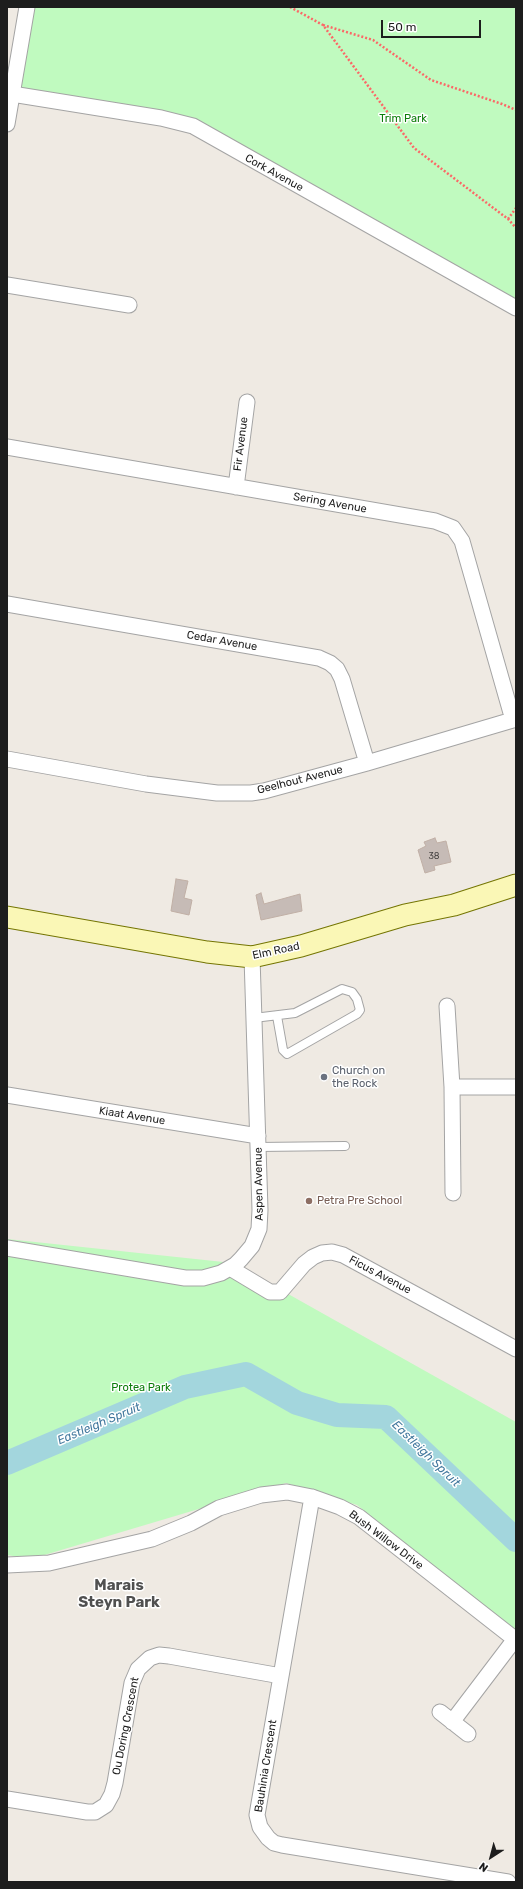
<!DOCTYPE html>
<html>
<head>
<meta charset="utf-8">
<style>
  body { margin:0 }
  #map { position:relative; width:523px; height:1889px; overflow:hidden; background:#efeae3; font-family:Rubik,sans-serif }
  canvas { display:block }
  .frame { position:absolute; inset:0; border:8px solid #1d1d1d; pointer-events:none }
  .north { position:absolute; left:471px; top:1837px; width:40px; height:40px; -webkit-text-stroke:3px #fff; paint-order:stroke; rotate:216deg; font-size:11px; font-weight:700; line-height:16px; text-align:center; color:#1d1d1d }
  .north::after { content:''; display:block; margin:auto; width:14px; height:18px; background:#1d1d1d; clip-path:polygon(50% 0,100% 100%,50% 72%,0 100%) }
  .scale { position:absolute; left:381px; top:20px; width:100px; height:18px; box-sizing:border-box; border:2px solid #1d1d1d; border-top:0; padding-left:5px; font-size:12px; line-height:14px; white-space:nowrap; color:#1d1d1d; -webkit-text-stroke:3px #fff; paint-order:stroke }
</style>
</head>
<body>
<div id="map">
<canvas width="523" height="1889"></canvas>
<div class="frame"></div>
<div class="north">N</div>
<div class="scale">50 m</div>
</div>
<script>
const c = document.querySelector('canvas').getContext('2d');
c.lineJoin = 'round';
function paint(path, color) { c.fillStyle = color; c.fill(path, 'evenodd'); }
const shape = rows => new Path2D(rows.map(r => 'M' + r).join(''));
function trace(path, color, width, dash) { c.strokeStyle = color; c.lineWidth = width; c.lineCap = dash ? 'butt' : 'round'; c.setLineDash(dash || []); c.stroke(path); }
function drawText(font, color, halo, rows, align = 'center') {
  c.font = font + ' Rubik,sans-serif'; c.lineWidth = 3; c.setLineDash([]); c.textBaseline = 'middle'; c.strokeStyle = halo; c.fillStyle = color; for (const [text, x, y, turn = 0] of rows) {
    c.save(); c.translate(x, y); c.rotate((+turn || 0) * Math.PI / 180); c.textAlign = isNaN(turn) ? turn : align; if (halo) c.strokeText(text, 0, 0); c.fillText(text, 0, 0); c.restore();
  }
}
paint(shape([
  [31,7,516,7,516,308,187,128,16,99],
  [7,1239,233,1263,516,1422,516,1631,357,1505,286,1483,31,1559,7,1555]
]), '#c0fabf');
trace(shape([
  [7,1463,185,1387,246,1374,297,1403,337,1415,386,1417,516,1540]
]), '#a3d6dd', 24);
const building = shape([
  [435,838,437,843,446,841,451,862,434,866,435,870,425,873,418,850,426,846,424,842,435,838],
  [176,879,188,881,184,898,192,900,189,915,171,911,176,879],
  [261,893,264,904,300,894,302,911,261,920,256,895,261,893]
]);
paint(building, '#c6bbb6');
trace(building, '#c0afa5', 1);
const lane = shape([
  [254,1018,295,1013,342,989,352,992,357,999,360,1010,357,1014,287,1054,283,1050,277,1016],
  [258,1147,345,1146]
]);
const street = shape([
  [12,94,161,118,193,126,516,308],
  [7,124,27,7],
  [7,285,129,305],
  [7,447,435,521,453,528,462,541,513,720],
  [236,487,247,402],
  [7,604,319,658,330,663,337,669,342,679,367,763],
  [7,759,146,784,217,793,251,793,264,791,367,763,516,719],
  [447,1006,452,1087,516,1087],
  [452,1087,453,1193],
  [7,1095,258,1136],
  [7,1248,185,1278,203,1278,221,1273,235,1265,241,1259,252,1246,259,1229,260,1210,252,957],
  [230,1268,270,1292,280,1292,304,1264,313,1257,322,1253,332,1252,343,1255,516,1349],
  [312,1497,257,1815,260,1827,268,1838,274,1843,282,1845,508,1882],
  [7,1565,49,1563,152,1539,191,1523,219,1508,261,1495,287,1492,312,1497,340,1507,359,1517,516,1640],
  [440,1712,468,1734],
  [452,1722,515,1639],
  [7,1799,87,1812,95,1812,106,1805,112,1794,115,1783,132,1683,138,1669,150,1658,159,1655,169,1656,281,1676]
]);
const secondary = shape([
  [7,917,207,952,252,957,301,946,405,915,454,905,516,885]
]);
trace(lane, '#a4a4a4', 10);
trace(street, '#a4a4a4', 17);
trace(secondary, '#747503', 23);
trace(shape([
  [290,7,323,25,414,148,508,219,516,228],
  [323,25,373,40,431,80,502,104,516,110],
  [508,219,516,208]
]), '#fb6867', 2.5, [2, 2]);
trace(lane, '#fff', 8);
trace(street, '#fff', 15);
trace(secondary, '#faf7b6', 21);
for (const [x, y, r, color] of [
  [324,1077,4,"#6b7280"],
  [309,1201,4,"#8d6e63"]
]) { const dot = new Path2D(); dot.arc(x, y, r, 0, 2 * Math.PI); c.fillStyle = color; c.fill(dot); trace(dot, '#fff', 1.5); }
drawText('9px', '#474443', null, [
  ["38",434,856]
]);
drawText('11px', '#0c7d0a', '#fff', [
  ["Trim Park",403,119],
  ["Protea Park",141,1388]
]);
drawText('11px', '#1d1d1d', '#fff', [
  ["Cork Avenue",274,173,29],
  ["Fir Avenue",241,444,-83],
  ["Sering Avenue",330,503,10],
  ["Cedar Avenue",222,641,10],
  ["Geelhout Avenue",300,780,-14],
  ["Elm Road",276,951,-12],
  ["Kiaat Avenue",132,1116,9],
  ["Aspen Avenue",259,1184,-91],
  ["Ficus Avenue",380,1275,28],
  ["Bush Willow Drive",386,1540,37],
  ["Ou Doring Crescent",126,1726,-79],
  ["Bauhinia Crescent",266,1766,-81]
]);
drawText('11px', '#5b616d', '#fff', [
  ["Church on",332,1071],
  ["the Rock",332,1084]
], 'left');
drawText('11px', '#785e54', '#fff', [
  ["Petra Pre School",317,1201]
], 'left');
drawText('italic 12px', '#43799e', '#fff', [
  ["Eastleigh Spruit",99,1424,-23],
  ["Eastleigh Spruit",426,1454,44]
]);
drawText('bold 15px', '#505050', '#fff', [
  ["Marais",119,1586],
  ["Steyn Park",119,1603]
]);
</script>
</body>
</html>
